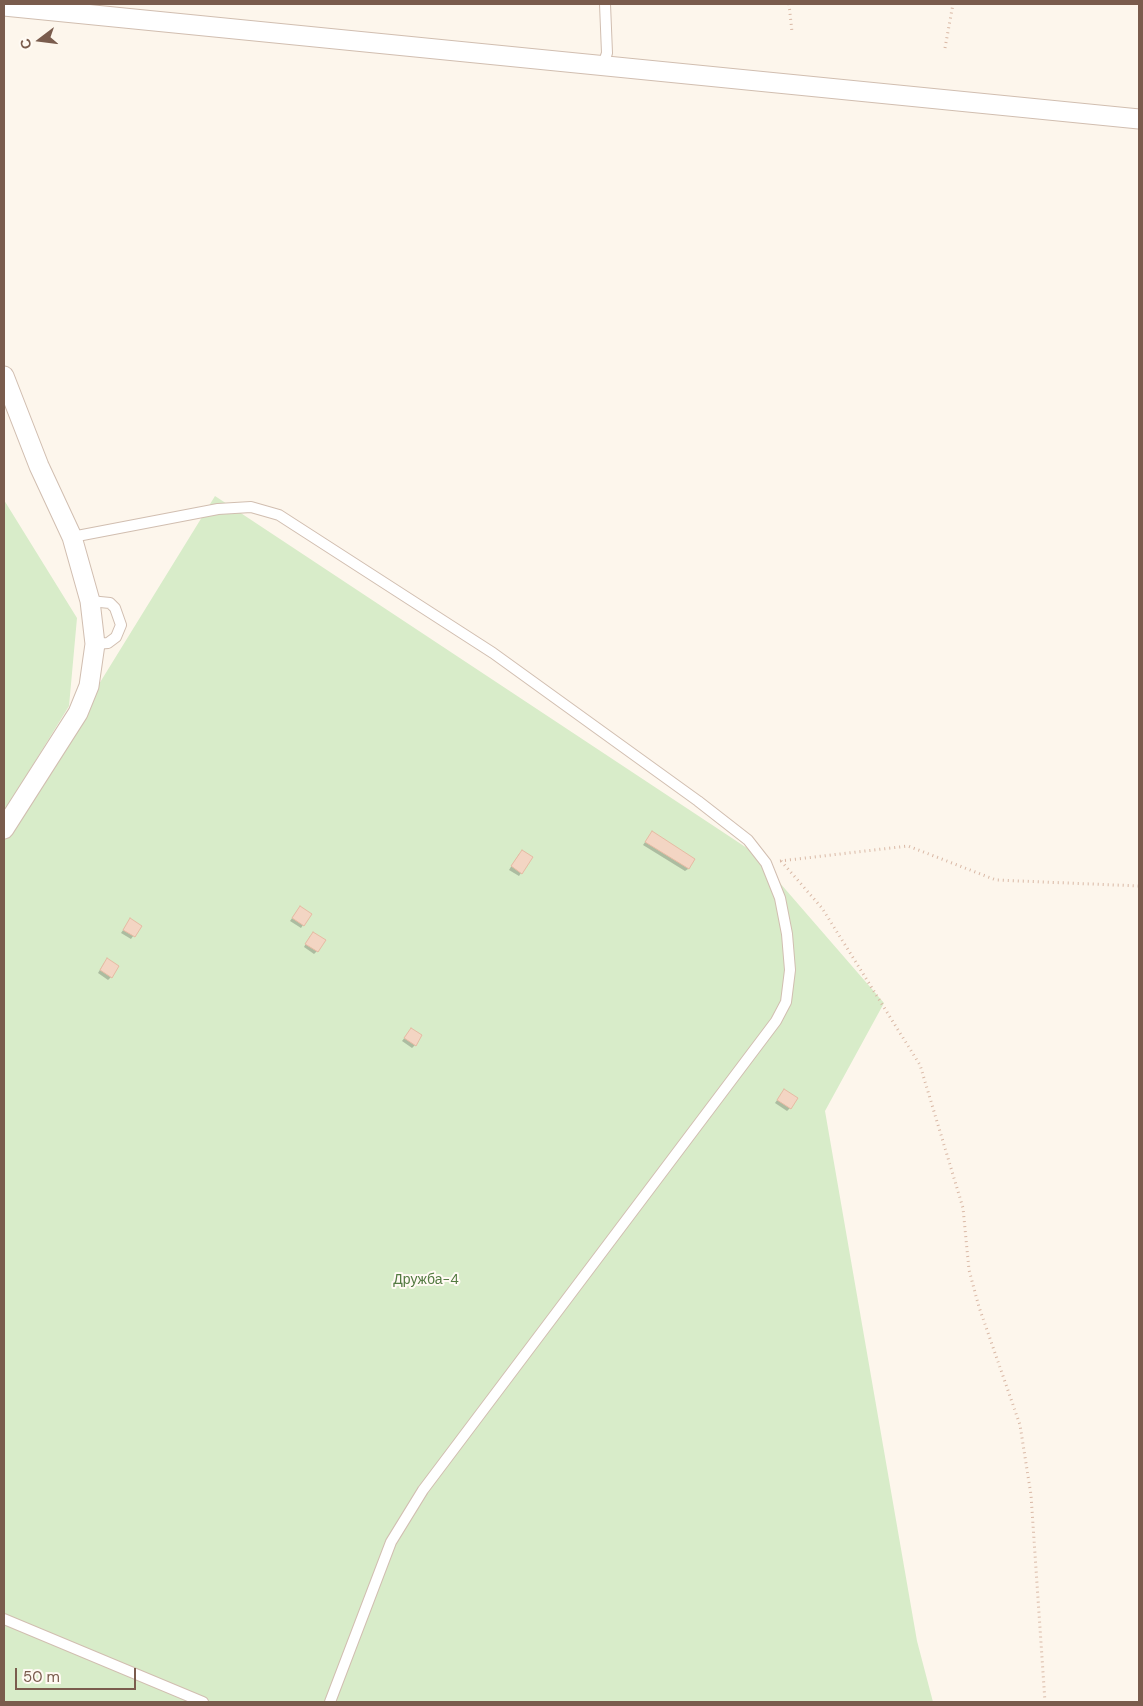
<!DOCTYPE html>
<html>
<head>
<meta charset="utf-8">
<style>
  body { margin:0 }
  #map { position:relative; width:1143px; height:1706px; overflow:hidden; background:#fdf6ec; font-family:"DM Sans",sans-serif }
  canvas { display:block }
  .frame { position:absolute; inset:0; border:5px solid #7a5c4d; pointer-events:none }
  .north { position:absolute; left:15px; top:15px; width:50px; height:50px; -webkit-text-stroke:4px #fffaf3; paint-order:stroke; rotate:255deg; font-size:14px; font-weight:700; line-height:20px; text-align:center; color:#7a5c4d }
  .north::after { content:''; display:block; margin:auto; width:18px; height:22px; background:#7a5c4d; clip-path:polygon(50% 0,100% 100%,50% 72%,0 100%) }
  .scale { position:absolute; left:15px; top:1668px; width:121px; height:22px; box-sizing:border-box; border:2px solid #7a5c4d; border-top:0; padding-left:6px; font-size:15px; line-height:18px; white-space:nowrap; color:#7a5c4d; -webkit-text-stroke:4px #fffaf3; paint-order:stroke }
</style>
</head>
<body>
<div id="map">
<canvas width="1143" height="1706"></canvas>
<div class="frame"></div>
<div class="north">С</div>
<div class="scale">50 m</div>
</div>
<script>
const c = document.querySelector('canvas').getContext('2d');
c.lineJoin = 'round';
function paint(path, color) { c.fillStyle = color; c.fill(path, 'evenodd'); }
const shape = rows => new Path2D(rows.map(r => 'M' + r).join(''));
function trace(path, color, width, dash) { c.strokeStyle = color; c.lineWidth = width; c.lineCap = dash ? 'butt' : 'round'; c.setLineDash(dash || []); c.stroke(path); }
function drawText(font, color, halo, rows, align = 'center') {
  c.font = font + ' "DM Sans",sans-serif'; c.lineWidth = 4; c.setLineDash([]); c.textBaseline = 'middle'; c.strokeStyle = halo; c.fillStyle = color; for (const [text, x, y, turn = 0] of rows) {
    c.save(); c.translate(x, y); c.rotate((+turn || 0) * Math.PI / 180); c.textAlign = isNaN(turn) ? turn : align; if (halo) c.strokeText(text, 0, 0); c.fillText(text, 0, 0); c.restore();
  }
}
paint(shape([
  [215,496,753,852,884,1003,825,1111,917,1641,933,1702,4,1702,4,838],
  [4,500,77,618,69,706,4,812]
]), '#d8ecc9');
paint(shape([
  [650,835,694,860,688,869,685,871,643,845],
  [519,854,521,873,519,876,509,870],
  [297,911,303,925,301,928,290,921],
  [128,923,140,926,131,939,121,933],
  [310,936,317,951,314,954,304,947],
  [104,963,111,977,108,980,98,973],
  [411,1029,415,1045,412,1048,402,1041],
  [782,1093,790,1108,787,1111,775,1103]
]), '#0003');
const building = shape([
  [652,831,695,859,689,869,645,842,652,831],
  [522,850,533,857,522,874,511,866,522,850],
  [300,906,312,914,304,926,292,918,300,906],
  [130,918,142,926,135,937,123,930,130,918],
  [313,932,326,940,318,952,305,944,313,932],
  [107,958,119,966,112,978,100,970,107,958],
  [411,1028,422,1035,416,1046,404,1038,411,1028],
  [784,1089,798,1098,791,1109,777,1100,784,1089]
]);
paint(building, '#f3d5c3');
trace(building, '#e6bba3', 1);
const service = shape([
  [603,65,607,53,605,4],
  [72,537,218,509,251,507,279,515,493,653,698,801,748,840,766,863,780,898,787,934,790,970,786,1002,776,1021,423,1490,391,1542,330,1702],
  [90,601,110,603,115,608,121,625,116,637,108,643,95,644],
  [4,1619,203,1702]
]);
const minor = shape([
  [4,6,1139,119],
  [4,376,39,466,72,537,90,601,95,644,89,686,78,713,4,829]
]);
trace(service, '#d1beb0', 12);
trace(minor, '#d1beb0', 21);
trace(shape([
  [789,4,792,32],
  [945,48,953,4],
  [780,861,908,846,996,880,1139,886],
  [781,861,822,908,920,1065,963,1208,969,1270,979,1307,1020,1425,1031,1495,1045,1702]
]), '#d9b8a5', 3, [1, 4]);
trace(service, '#fff', 10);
trace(minor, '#fff', 19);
drawText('14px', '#537a41', '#fffaf3', [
  ["Дружба-4",426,1280]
]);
</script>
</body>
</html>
